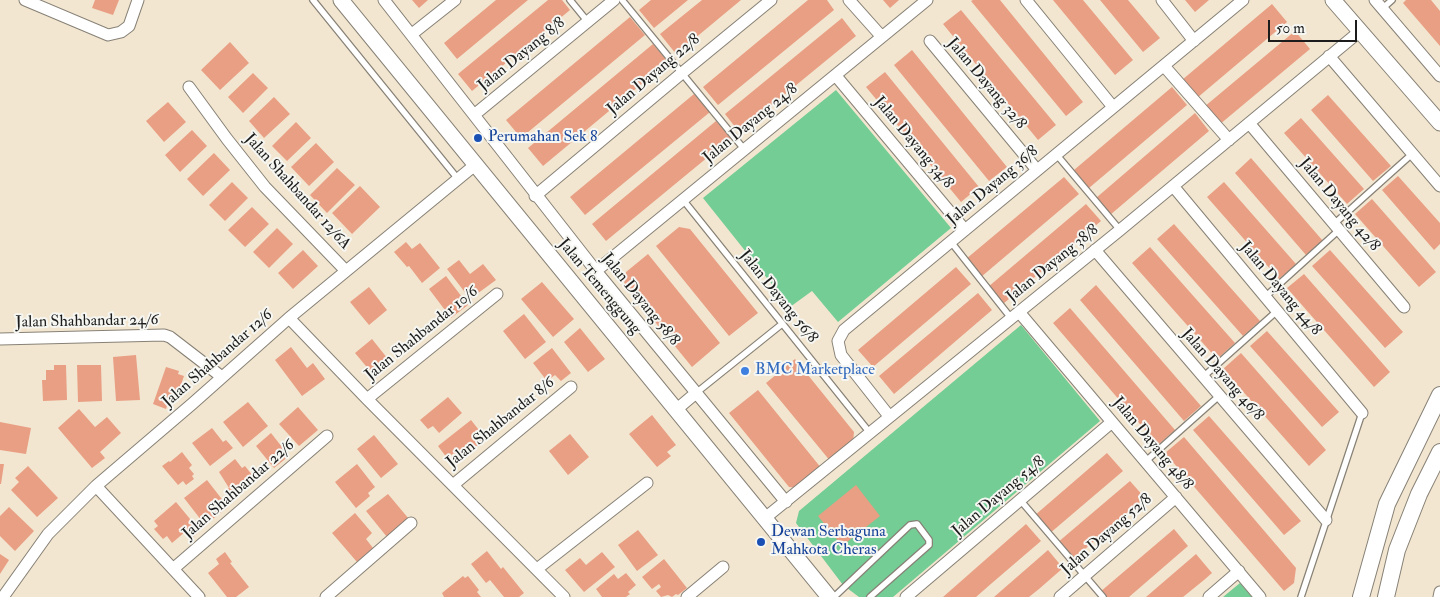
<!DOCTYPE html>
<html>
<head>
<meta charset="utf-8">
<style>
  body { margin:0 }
  #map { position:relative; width:1440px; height:597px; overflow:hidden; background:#f2e6d0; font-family:"IM FELL Double Pica",serif }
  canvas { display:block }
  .scale { position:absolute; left:1268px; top:20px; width:89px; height:22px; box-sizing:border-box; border:2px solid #1c1c1c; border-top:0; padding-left:6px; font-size:15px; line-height:18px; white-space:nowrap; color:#1c1c1c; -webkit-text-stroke:4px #f6f6f2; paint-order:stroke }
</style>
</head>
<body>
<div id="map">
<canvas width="1440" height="597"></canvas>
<div class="scale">50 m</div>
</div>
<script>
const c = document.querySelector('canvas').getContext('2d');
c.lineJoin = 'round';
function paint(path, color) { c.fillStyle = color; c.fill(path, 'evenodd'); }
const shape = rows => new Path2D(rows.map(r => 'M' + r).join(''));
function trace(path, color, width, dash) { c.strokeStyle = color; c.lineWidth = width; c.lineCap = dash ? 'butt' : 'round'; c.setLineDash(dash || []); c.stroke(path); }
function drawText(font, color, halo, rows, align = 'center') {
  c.font = font + ' "IM FELL Double Pica",serif'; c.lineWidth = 4; c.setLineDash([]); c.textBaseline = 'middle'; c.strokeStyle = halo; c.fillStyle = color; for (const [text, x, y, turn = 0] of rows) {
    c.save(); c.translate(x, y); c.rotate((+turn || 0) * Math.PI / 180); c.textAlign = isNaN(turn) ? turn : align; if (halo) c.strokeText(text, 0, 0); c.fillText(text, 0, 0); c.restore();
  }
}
paint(shape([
  [836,90,951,228,838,322,812,291,790,307,703,198],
  [1021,325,1100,421,893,597,859,597,843,585,796,523,799,511],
  [1240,583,1252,597,1223,597]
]), '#73cd94');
paint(shape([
  [95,0,119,0,113,15,92,8],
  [412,0,428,0,419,8],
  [496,0,528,0,457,59,444,43],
  [548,0,562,0,570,10,472,91,458,74],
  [651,0,688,0,654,28,639,10],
  [702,0,741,0,676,54,660,34],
  [808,0,827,0,834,10,718,105,703,87],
  [883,0,899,0,890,8],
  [973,0,1000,0,1083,102,1066,116,971,1],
  [1053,0,1083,0,1133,60,1115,75],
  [1100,0,1128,0,1160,38,1143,52],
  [1185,0,1209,0,1195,12],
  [1406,0,1431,0,1440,11,1440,46,1403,3],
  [1272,4,1287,22,1197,98,1182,80],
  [961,10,1056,125,1038,140,943,24],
  [630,17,645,35,521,138,506,120],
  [842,18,856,36,739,132,725,114],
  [1295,31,1310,49,1219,125,1204,107],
  [230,42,249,63,220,90,201,70],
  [653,44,668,62,543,166,528,148],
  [912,50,1007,167,989,181,894,65],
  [885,72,979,187,961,202,866,87],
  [253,73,268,88,243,113,228,97],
  [1172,87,1187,105,1089,188,1074,170],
  [694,94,710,112,585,215,570,197],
  [1328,95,1391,166,1373,181,1311,110],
  [274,97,290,114,264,138,249,121],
  [168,102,186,122,164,142,146,121],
  [1195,113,1209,131,1110,215,1096,198],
  [1301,118,1364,189,1347,204,1284,133],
  [716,121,731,138,606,241,592,224],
  [296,122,311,138,287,161,272,146],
  [192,130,207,146,180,172,165,155],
  [316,143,334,162,309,186,291,167],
  [214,153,230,170,203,196,187,179],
  [1251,158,1323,241,1306,255,1235,173],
  [337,168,355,185,327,213,310,195],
  [1398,176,1440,223,1440,244,1434,250,1382,190],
  [1064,177,1079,194,981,277,966,259],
  [232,182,248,198,225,221,209,205],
  [1224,182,1296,264,1279,279,1207,197],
  [360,186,380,207,352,234,332,213],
  [1372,199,1436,272,1419,287,1355,214],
  [1086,204,1101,221,1003,304,988,287],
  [252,207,269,224,245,247,228,230],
  [1174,224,1260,321,1243,336,1157,239],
  [679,227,690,229,758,313,729,336,656,246],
  [277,228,293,244,269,268,253,252],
  [406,242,412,249,420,243,440,268,422,283,409,266,407,267,394,252],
  [1150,247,1235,343,1217,359,1132,263],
  [303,250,318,266,293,289,278,273],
  [1330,250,1403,332,1385,348,1312,266],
  [648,254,720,343,692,367,624,284,626,272],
  [459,260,470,274,483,264,496,280,470,299,447,269],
  [956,267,971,284,873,367,858,350],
  [1304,274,1390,372,1374,387,1287,288],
  [446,276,468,305,451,318,429,289],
  [542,282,574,319,553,337,521,299],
  [1096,285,1201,406,1184,421,1080,300],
  [369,287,387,310,369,325,350,302],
  [978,293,992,310,894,394,879,376],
  [1070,308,1175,430,1158,445,1053,323],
  [524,314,546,342,525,359,503,331],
  [580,328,605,359,588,372,564,342],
  [1267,331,1339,412,1322,427,1250,346],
  [372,339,392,364,376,378,355,353],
  [291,347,307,368,313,363,325,379,302,396,275,360],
  [552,348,571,373,561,381,555,375,547,381,533,363],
  [1241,353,1326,450,1309,466,1223,369],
  [136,355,140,400,116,401,113,357],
  [795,359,854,432,853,443,831,462,766,383],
  [54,365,66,365,67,400,43,401,42,380,46,380,46,370,54,370],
  [77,365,101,365,102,401,78,402],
  [166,367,179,371,178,374,184,376,175,402,169,400,166,409,153,404],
  [758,390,822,469,799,488,789,487,729,413],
  [448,397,462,413,439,433,433,426,428,429,420,420],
  [248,402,268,426,243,447,223,422],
  [298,407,318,430,299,446,279,424],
  [79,409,95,427,107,417,121,433,100,452,105,458,92,468,58,428],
  [652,415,676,445,667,452,671,456,657,467,629,434],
  [1209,416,1301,521,1284,535,1193,430],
  [471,420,486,439,459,460,454,453,447,458,438,446],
  [0,422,31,428,26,454,0,450],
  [212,428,223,442,226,440,233,448,210,466,192,443],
  [271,433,289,456,274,468,256,446],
  [570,434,589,457,568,475,549,451],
  [374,435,398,464,381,478,357,449],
  [1184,437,1296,568,1294,583,1284,591,1165,453],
  [182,452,192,465,189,468,194,474,192,476,194,479,186,485,183,481,178,485,162,466,169,461,170,462],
  [1107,453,1123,471,1049,534,1034,516],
  [235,459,242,468,245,466,256,480,230,499,224,491,229,488,219,472],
  [0,464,4,464,1,484,0,484],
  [357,464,375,487,368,493,370,496,356,508,335,482],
  [28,466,58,498,37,517,11,490,19,482,15,478],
  [207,480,228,507,205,525,184,498],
  [1130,481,1145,498,1072,560,1057,543],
  [856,485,880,516,842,546,818,516],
  [388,494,409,519,387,537,366,511],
  [176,502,200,531,191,539,185,532,172,543,167,536,163,539,154,529,158,526,154,521],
  [9,507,34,531,15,551,0,536,0,516],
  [355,513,372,533,366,539,373,548,357,562,332,533],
  [1026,524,1041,541,992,583,976,597,943,597],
  [1174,529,1188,546,1129,597,1105,597,1100,592],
  [638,530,658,555,637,571,618,545],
  [1048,550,1063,568,1039,589,1029,597,994,597],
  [487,551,501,569,503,567,524,593,519,597,504,597,490,580,486,583,471,564],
  [225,552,232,562,230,563,249,587,236,597,227,597,208,573,219,564,216,559],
  [602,552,615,567,584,592,565,570,580,558,586,565],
  [0,554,9,560,0,574],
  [1196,554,1212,573,1204,580,1183,597,1146,597],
  [664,559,687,588,678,595,676,594,672,597,668,595,661,597,656,591,661,587,659,584,652,589,642,577],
  [626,573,636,585,628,592,630,594,626,597,602,597,596,589,614,574,618,579],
  [463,576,465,578,468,576,479,590,477,592,481,597,444,597,442,593]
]), '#e99f84');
const service = shape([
  [313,0,458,179],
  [570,0,588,22],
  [622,0,744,149],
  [1383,8,1392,0],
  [1056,154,1120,230],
  [684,201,870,433],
  [1334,224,1412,154],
  [951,242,1011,318],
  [1265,297,1339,230],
  [1203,377,1277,311],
  [696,393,782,324],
  [1146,461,1219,396],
  [1021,501,1103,597],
  [834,597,910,525,917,524,929,540,929,545,870,597],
  [1301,597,1362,413]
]);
const minor = shape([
  [25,0,108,35,121,32,129,26,138,0],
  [384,0,596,271,786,502],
  [849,0,882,37],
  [1026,0,1113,107],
  [1162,0,1194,41],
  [1375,0,1440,76],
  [412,34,455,0],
  [930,41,1037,170],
  [1329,56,1440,186],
  [1164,66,1229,140],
  [836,76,965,230],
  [189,87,227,139,265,187,346,271],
  [474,115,614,0],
  [1249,123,1404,307],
  [1173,186,1362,413],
  [535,196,682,73,771,0],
  [1095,250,1326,520],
  [596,271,927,0],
  [1019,312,1260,597],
  [289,318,367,399,564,597],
  [0,339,164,335,170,337,222,377],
  [367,399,497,294],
  [677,409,696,393],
  [889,416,841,355,838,341,844,330,1243,0],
  [453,485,571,387],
  [96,486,199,597],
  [765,518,1120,230,1359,32],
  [173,569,327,436],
  [537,569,647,483],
  [3,597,48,534,96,486,192,404,289,318,475,165],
  [326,597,411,523],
  [687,597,723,567],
  [906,597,1112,422],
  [1060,597,1176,497],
  [1209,597,1239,571],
  [1439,597,1440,592]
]);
const tertiary = shape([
  [341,0,829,597],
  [1333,0,1440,123]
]);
const secondary = shape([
  [1361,597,1387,504,1440,395],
  [1386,597,1397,550,1419,494,1440,452]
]);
trace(service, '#878176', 8);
trace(minor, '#878176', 13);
trace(tertiary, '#878176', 17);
trace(secondary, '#878176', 18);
trace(service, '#fff', 5.5);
trace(minor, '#fff', 11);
trace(tertiary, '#fff', 15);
trace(secondary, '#fff', 16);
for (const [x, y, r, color] of [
  [478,138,5,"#1a4fb4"],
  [745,371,5,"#3f7fe0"],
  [761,542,5,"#1a4fb4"]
]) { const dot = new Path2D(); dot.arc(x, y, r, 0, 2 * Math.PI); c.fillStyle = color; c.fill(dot); trace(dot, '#f6f6f2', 2); }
drawText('16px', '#1c1c1c', '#f6f6f2', [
  ["Jalan Dayang 8/8",522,55,-39],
  ["Jalan Dayang 22/8",654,75,-40],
  ["Jalan Dayang 32/8",986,84,50],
  ["Jalan Dayang 24/8",751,124,-39],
  ["Jalan Dayang 34/8",913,143,50],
  ["Jalan Dayang 36/8",993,186,-40],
  ["Jalan Shahbandar 12/6A",297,192,48],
  ["Jalan Dayang 42/8",1339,205,50],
  ["Jalan Dayang 38/8",1053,264,-39],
  ["Jalan Temenggung",599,287,50],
  ["Jalan Dayang 44/8",1280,289,50],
  ["Jalan Dayang 56/8",778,297,51],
  ["Jalan Dayang 58/8",640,300,51],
  ["Jalan Shahbandar 24/6",87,322,-1],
  ["Jalan Shahbandar 10/6",422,334,-39],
  ["Jalan Shahbandar 12/6",218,359,-41],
  ["Jalan Dayang 46/8",1222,375,49],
  ["Jalan Shahbandar 8/6",501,423,-39],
  ["Jalan Dayang 48/8",1152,444,50],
  ["Jalan Shahbandar 22/6",239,490,-41],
  ["Jalan Dayang 54/8",999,497,-40],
  ["Jalan Dayang 52/8",1107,535,-41]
]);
drawText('16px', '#164399', '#f6f6f2', [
  ["Perumahan Sek 8",488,138],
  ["Dewan Serbaguna",771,533],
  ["Mahkota Cheras",771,551]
], 'left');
drawText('16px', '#366cbe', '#f6f6f2', [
  ["BMC Marketplace",755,371]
], 'left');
</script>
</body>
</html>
